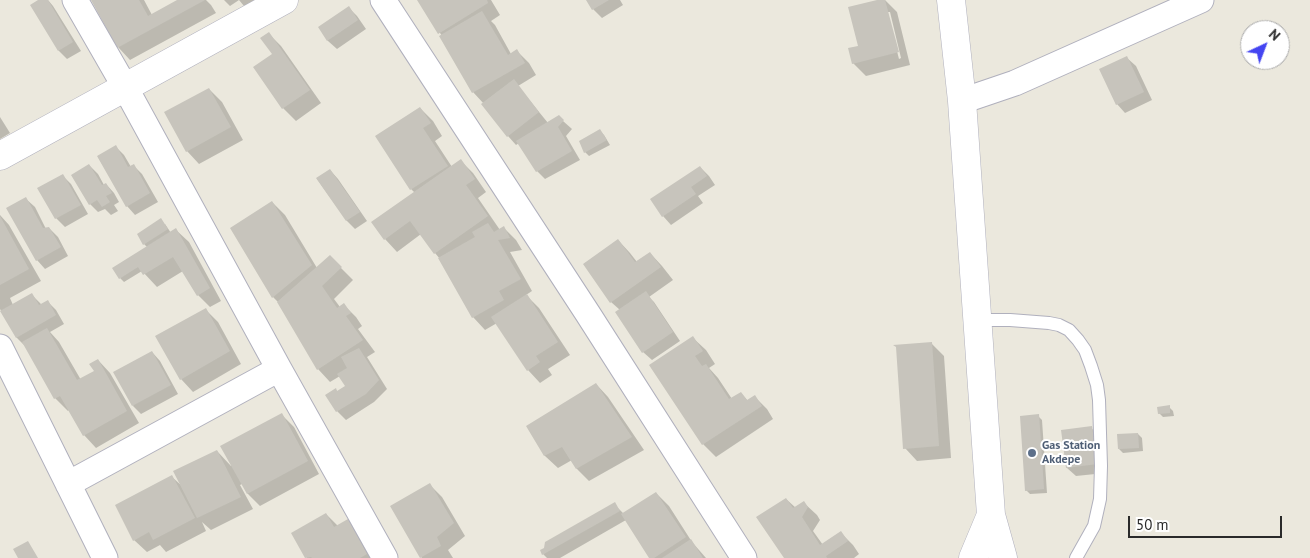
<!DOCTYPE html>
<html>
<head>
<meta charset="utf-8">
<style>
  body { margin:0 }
  #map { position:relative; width:1310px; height:558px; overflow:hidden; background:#ebe8dd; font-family:"PT Sans",sans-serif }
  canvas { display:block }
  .north { position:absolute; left:1240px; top:20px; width:50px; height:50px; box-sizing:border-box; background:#fff; border:1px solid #aaa; border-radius:50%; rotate:43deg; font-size:14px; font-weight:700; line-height:20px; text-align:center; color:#2a2a2a }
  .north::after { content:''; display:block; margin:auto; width:18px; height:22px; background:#4445f1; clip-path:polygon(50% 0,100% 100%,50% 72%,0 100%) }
  .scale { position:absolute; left:1128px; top:516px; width:154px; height:22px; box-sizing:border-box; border:2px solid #2a2a2a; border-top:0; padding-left:6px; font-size:15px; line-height:18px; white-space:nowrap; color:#2a2a2a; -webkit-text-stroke:4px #fff; paint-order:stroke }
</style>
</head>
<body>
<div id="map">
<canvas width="1310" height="558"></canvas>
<div class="north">N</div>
<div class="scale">50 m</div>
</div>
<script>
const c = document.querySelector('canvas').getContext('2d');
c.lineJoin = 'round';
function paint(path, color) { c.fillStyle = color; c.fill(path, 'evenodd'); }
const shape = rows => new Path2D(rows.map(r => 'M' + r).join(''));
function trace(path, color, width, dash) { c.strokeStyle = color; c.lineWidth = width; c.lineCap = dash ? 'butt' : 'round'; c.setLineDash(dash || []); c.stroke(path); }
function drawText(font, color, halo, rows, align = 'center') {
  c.font = font + ' "PT Sans",sans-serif'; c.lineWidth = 4; c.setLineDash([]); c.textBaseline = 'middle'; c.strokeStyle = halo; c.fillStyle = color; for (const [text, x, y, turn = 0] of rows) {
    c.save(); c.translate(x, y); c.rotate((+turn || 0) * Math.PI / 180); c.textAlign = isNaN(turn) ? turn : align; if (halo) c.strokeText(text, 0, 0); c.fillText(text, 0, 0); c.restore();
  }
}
paint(shape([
  [40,0,48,0,53,6,81,51,67,59,59,51],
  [93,0,144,0,152,15,180,0,206,0,211,5,216,13,130,60,118,47],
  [224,0,255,0,244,6,239,0,230,6],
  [419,0,491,0,500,15,491,21,495,25,511,54,517,51,529,63,536,75,518,86,548,123,563,121,572,129,566,136,580,160,545,179,537,171,519,143,516,145,508,136,484,104,473,92,442,36],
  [588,0,620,0,623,5,602,18,593,9],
  [883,0,885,0,897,12,910,65,866,76,853,63],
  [887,12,890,12,901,58,899,59],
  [349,8,357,16,366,29,337,49,328,41,320,28],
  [269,34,281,46,321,103,296,121,283,108,255,67,273,54],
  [1127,58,1136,66,1152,100,1125,113,1117,104],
  [209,89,222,102,243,140,199,164,187,151],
  [420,108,433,121,442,136,435,141,452,167,461,161,473,173,486,192,478,198,500,230,504,228,516,240,522,250,510,252,532,291,526,295,539,308,570,355,548,369,552,375,540,383,528,370,497,323,485,330,473,317,440,259,435,253,421,234,397,252,385,239,415,193,411,189],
  [0,117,10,133,0,139],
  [600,131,604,135,610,145,589,156,585,152,581,142],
  [116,147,124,155,131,167,133,165,142,174,158,202,135,215,127,206,98,157],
  [89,165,98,174,104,185,106,184,114,193,119,202,114,205,118,211,111,215,105,209,98,212,90,204],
  [700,167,709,176,715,185,698,196,703,203,671,225,663,216],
  [330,170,338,179,367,221,355,229,347,221,317,179],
  [62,175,71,184,88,214,65,227,56,218,39,189],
  [26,199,35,207,46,229,49,228,58,237,68,256,45,269,37,260],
  [272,202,285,215,317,268,330,257,353,280,334,299,340,307,344,305,356,317,362,326,358,329,375,352,367,357,387,389,374,402,346,420,337,411,327,395,336,390,338,392,346,386,340,376,330,382,318,369,280,304,273,297,232,228],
  [0,215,9,225,41,281,10,298,13,305,32,295,42,305,48,302,56,310,64,324,50,332,59,342,81,380,95,372,98,360,110,373,139,423,96,448,84,435,69,410,68,411,55,398,26,347,17,338,0,309],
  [165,224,171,233,176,230,189,242,221,301,210,307,198,295,183,271,157,287,142,271,124,282,120,278,148,248,144,244],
  [618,240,630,253,637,262,650,253,662,266,673,280,649,297,654,302,680,341,652,360,643,352,620,310,611,302,584,264],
  [206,310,218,322,241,364,193,392,181,379],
  [693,338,706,350,715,364,709,368,718,378,732,399,741,393,748,401,754,396,767,409,773,419,716,457,703,444,651,365],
  [931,343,944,356,951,458,917,461,905,448],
  [152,352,160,361,178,394,141,414,133,406],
  [596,384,608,397,644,450,589,481,577,469,572,460,558,468,545,456,528,427],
  [1169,407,1173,411,1174,416,1163,417,1159,413],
  [281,414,294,427,319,474,260,506,248,494,242,484,240,485,253,509,211,530,202,522,206,531,166,552,160,545,147,552,134,540,172,477,182,486,217,451,231,466],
  [1038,416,1042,420,1047,493,1030,494,1026,490],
  [1091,428,1100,436,1105,473,1076,476,1067,468],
  [1138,434,1142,438,1143,451,1123,453,1119,449],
  [430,485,442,497,465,536,448,550,453,558,422,558,421,557],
  [656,493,669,506,692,542,706,558,650,558,626,520,560,558,547,558,543,554,614,504,624,514],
  [786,499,796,508,804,503,817,515,820,520,813,531,823,545,841,533,853,545,859,554,854,558,785,558],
  [326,514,338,526,348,520,360,533,374,558,307,558,293,533]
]), '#0003');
paint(shape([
  [38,0,48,0,73,42,58,51,30,5],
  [91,0,139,0,148,16,177,0,205,0,117,48],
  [417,0,487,0,488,3,438,34],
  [586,0,609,0,592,10],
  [877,0,885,0,899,52,852,64,848,48,858,46,848,7],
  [349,6,358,20,327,41,318,27],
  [482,11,508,55,517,49,525,63,472,93,439,36],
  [269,32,310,90,282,109,253,67,272,54,260,38],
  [1127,56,1144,92,1116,105,1099,69],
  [514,79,539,112,507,137,481,104],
  [209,88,231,127,186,152,164,112],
  [420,107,431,123,423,128,448,166,410,190,375,136],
  [559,115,564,120,558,127,572,151,536,172,516,141],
  [600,129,607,140,584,153,579,141],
  [116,145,128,167,134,164,150,193,126,207,97,156],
  [461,159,475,179,466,185,488,216,434,254,410,221,384,240,371,222],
  [89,164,102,185,106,183,112,193,106,196,110,202,102,207,97,200,89,205,71,175],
  [700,166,707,176,691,187,696,194,662,217,650,199],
  [330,169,360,212,346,221,316,178],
  [63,174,81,205,55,219,37,188],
  [26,197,43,228,49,227,61,247,36,261,6,208],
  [272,201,312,265,272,298,230,228],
  [0,216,29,269,0,285],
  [161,218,168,229,143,245,137,234],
  [488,223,494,232,504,226,510,238,498,240,521,279,499,291,504,300,472,318,438,258,475,237,472,232],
  [176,228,210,288,197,296,173,257,143,275,138,267,119,279,112,268],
  [618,239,635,262,650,252,661,267,610,303,583,264],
  [330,255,342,267,322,286,337,308,344,303,351,313,346,316,363,340,317,370,277,302],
  [646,291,673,332,642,353,615,312],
  [32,293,39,305,48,300,56,315,16,338,0,311],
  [527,294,558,342,536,356,540,362,527,371,491,317],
  [206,308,230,351,180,380,155,336],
  [47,328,77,380,94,371,89,364,98,359,127,411,83,436,60,396,54,399,22,342],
  [693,336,703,351,695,356,702,366,706,364,729,399,741,392,747,400,755,395,762,406,702,445,649,365],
  [932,342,939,446,903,449,896,347,893,345],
  [359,348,379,380,366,394,336,412,325,395,336,388,337,391,345,386,337,374,347,368,341,357],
  [152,351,171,385,132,406,113,372],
  [596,383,632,437,576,469,562,447,544,456,526,426],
  [1170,405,1170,413,1158,414,1157,407],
  [282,413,308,461,247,494,220,446],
  [1039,414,1044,489,1025,491,1020,416],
  [1092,426,1097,464,1066,468,1061,430],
  [1138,433,1139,448,1118,449,1117,434],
  [217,450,241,497,197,518,173,471],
  [172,475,195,518,153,540,149,532,133,541,115,505],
  [430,483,454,523,437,537,441,546,420,558,390,506],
  [656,492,686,537,654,558,649,558,621,514],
  [786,498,793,508,804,501,808,507,802,517,820,545,841,531,848,541,826,556,827,558,784,558,756,517],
  [615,502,620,511,542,555,540,550,544,548,545,542],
  [326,513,334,527,348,519,367,554,360,558,312,558,311,557,305,558,291,533],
  [691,539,703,558,662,558],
  [28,541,38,558,18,558,13,549]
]), '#c7c4bc');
const lane = shape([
  [977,320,1010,320,1049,323,1059,325,1069,330,1078,340,1085,350,1091,366,1097,385,1099,400,1101,466,1100,499,1094,526,1076,558]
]);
const street = shape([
  [75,0,125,87,279,369,385,558],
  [383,0,588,314,744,558],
  [962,101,1015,83,1201,0],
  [0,347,105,558],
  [68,484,279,369]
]);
const secondary = shape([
  [951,0,962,101,991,515],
  [0,156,284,0],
  [973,558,991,515,1003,558]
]);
trace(lane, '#b0b0bd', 14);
trace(street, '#b0b0bd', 27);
trace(secondary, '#b0b0bd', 29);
trace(lane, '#fff', 12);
trace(street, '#fff', 25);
trace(secondary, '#fff', 28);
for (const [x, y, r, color] of [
  [1032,453,5,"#5c6f8a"]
]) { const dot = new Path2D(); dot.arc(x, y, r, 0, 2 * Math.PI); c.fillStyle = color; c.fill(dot); trace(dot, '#fff', 2); }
drawText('bold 12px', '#4e5e75', '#fff', [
  ["Gas Station",1042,446],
  ["Akdepe",1042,460]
], 'left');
</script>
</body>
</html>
